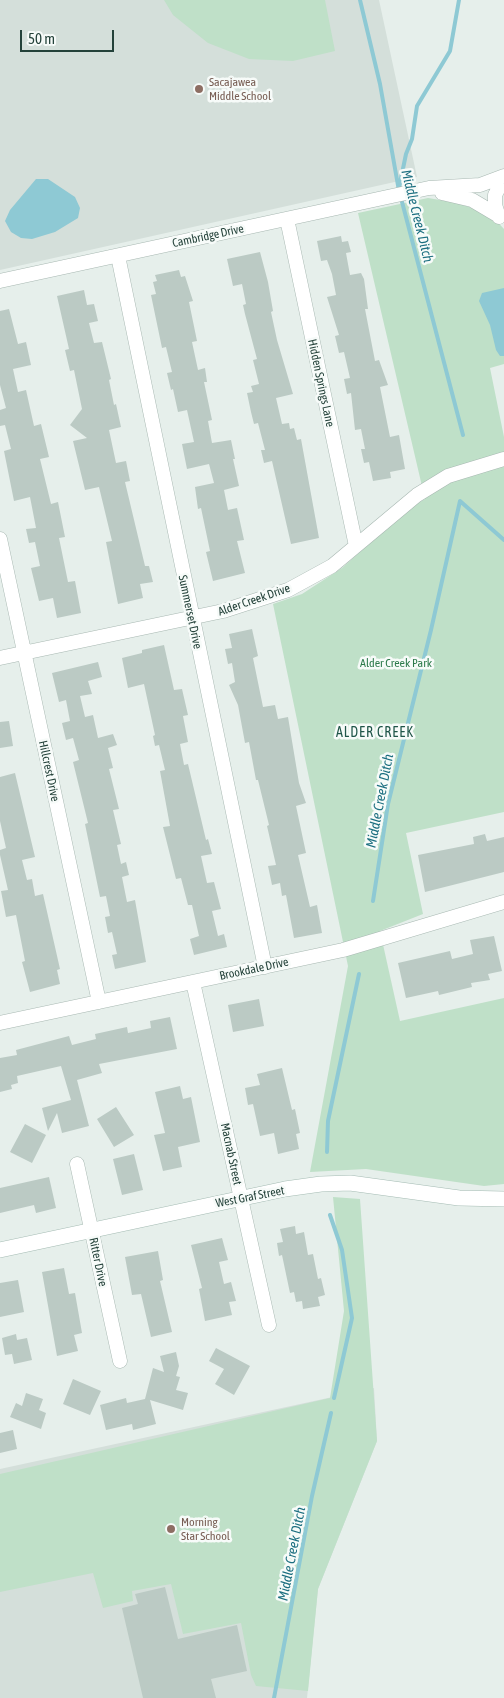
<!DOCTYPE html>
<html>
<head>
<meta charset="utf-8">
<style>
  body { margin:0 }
  #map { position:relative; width:504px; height:1698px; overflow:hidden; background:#e6efeb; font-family:"Asap Condensed",sans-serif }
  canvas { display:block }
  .scale { position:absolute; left:20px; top:30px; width:94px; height:22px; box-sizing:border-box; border:2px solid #24423a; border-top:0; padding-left:6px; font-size:15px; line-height:18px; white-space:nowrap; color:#24423a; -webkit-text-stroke:4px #f7fbf9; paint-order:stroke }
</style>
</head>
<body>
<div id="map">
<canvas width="504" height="1698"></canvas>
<div class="scale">50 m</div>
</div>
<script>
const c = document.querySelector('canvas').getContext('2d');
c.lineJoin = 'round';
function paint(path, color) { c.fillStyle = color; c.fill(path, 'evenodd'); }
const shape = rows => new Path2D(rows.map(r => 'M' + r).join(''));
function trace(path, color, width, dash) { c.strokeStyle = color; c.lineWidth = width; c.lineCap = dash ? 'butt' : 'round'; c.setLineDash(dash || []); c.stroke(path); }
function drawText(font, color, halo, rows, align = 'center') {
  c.font = font + ' "Asap Condensed",sans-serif'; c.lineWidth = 5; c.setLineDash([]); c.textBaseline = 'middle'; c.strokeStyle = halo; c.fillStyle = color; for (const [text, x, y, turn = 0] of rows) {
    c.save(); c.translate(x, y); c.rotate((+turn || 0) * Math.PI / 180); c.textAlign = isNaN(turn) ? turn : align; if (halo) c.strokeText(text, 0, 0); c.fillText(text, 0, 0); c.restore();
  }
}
paint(shape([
  [0,0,379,0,417,177,0,270],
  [374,1388,377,1441,318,1589,307,1698,0,1698,0,1469]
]), '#d4dfda');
paint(shape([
  [164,0,325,0,335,51,293,61,249,59,208,43,173,15],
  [428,198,458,203,491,215,504,229,504,364,490,368,504,437,504,812,406,833,423,914,380,931,400,1021,504,998,504,1184,484,1186,366,1169,310,1172,348,966,273,604,302,594,342,568,408,509,425,499,358,213],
  [333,1197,360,1199,377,1441,318,1589,308,1691,256,1686,251,1675,241,1623,183,1634,171,1584,132,1591,133,1601,103,1608,93,1573,0,1592,0,1474,330,1398,344,1311]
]), '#bfe0c8');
paint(shape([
  [36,179,48,179,75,197,80,208,78,218,55,232,32,239,21,238,11,232,5,221,10,210],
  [504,288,504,356,500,356,496,350,490,325,479,301,482,293]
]), '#8ec9d4');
trace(shape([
  [360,0,380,84,399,191],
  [399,188,406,154,412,139,417,106,450,51,459,0],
  [401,198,463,435],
  [373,901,388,804,431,630,460,501,504,540],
  [327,1152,328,1121,359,974],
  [330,1215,342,1250,352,1318,334,1398],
  [274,1698,312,1496,331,1413]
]), '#8ec9d4', 4);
paint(shape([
  [341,236,342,242,348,241,351,252,346,253,350,275,361,273,364,279,368,309,365,309,375,361,379,360,388,385,380,387,390,437,399,435,405,469,390,472,391,478,373,481,369,462,364,463,361,449,365,449,361,429,355,430,351,393,347,394,344,379,350,378,344,352,339,353,335,336,339,335,327,297,336,295,332,274,327,260,321,261,317,241],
  [260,252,268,282,273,311,271,312,277,340,293,394,276,398,282,424,289,423,290,429,294,428,297,440,301,439,319,538,291,544,272,461,264,463,261,450,265,450,258,423,254,424,251,412,247,393,253,392,251,386,259,384,253,360,257,359,245,314,243,305,246,304,242,284,233,286,227,259],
  [179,270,181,277,185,276,193,301,189,302,197,341,192,342,198,370,205,368,207,382,204,382,212,420,208,421,212,443,231,440,235,459,233,459,239,486,224,490,228,510,237,508,244,540,237,541,245,573,213,581,206,552,210,551,201,508,198,509,195,487,214,483,209,464,187,469,182,444,194,442,187,410,178,412,173,389,171,390,167,373,172,372,166,347,162,348,151,295,156,294,153,282,157,281,155,275],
  [84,290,87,305,94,304,98,321,89,323,94,343,102,342,111,379,109,380,114,405,116,404,121,427,109,430,116,463,126,461,130,481,125,482,145,566,149,566,153,582,140,584,143,598,118,604,106,542,112,541,99,487,85,490,73,441,87,438,70,425,82,409,74,370,70,371,65,350,69,349,57,296],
  [9,309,18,344,26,342,31,365,13,369,18,392,26,390,34,426,41,424,49,457,40,459,51,504,58,502,65,537,59,538,68,582,75,581,81,613,57,618,53,598,39,601,31,568,40,566,35,542,29,543,26,529,36,528,30,497,14,501,4,451,11,449,5,425,0,426,0,410,6,408,0,385,0,311],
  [252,629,258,656,253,658,263,707,275,705,278,719,288,717,299,783,306,803,296,806,306,853,298,855,310,907,317,905,322,933,294,938,286,895,282,896,280,883,272,885,268,866,276,865,267,826,269,825,258,780,256,780,249,742,245,743,238,705,229,685,235,682,232,663,228,664,225,649,232,648,229,634],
  [164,645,174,690,182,689,188,715,183,716,188,742,180,744,184,765,188,764,206,840,208,839,212,854,201,856,207,883,214,882,221,909,212,911,218,936,224,934,227,947,194,955,190,939,199,936,192,905,188,905,181,878,176,879,163,827,170,826,160,771,165,770,159,745,155,746,153,736,155,735,144,684,128,688,122,658,142,653,142,650],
  [98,662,102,677,88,681,92,694,80,696,85,717,93,715,98,738,113,734,117,745,108,748,113,768,109,769,119,809,113,810,121,844,117,845,121,864,126,862,129,875,122,877,127,902,135,900,146,962,115,969,112,955,117,954,112,932,108,933,105,917,110,916,106,896,100,897,85,824,88,823,73,762,79,760,73,738,66,740,62,723,70,721,66,700,59,702,52,673],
  [9,721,13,746,0,748,0,722],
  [15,773,35,857,22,860,27,880,32,879,35,896,43,894,60,969,57,970,60,984,30,992,22,962,25,961,16,915,6,917,1,891,8,890,0,855,0,850,6,848,0,821,0,777],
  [485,834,487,841,504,837,504,872,425,892,418,855,474,844,473,837],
  [494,936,502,971,488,974,490,980,471,983,472,987,439,995,438,991,406,998,398,963,450,951,452,959,473,954,470,940],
  [259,999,264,1026,233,1032,228,1005],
  [170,1017,177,1049,99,1064,102,1073,77,1080,89,1126,62,1133,57,1113,48,1131,42,1108,71,1100,61,1066,17,1076,18,1083,11,1085,12,1089,0,1092,0,1058,17,1055,16,1050,69,1036,72,1045,96,1039,95,1034,127,1027,128,1033,151,1028,150,1021],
  [282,1068,292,1110,295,1109,300,1133,296,1134,299,1149,278,1154,274,1133,260,1136,253,1104,248,1105,245,1088,260,1085,257,1074],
  [180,1086,183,1099,191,1097,200,1142,178,1147,182,1167,163,1171,154,1135,165,1133,155,1092],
  [116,1107,134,1135,114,1147,97,1119],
  [25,1124,46,1135,32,1163,10,1152],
  [134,1154,143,1190,122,1195,113,1159],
  [49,1177,56,1208,36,1213,34,1205,0,1213,0,1188],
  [295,1226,296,1234,304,1232,308,1255,313,1254,318,1279,321,1278,325,1295,318,1297,320,1306,303,1309,302,1301,296,1302,294,1292,290,1293,282,1255,279,1256,277,1243,283,1242,280,1229],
  [222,1238,228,1260,219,1262,224,1284,231,1282,236,1301,229,1302,232,1315,205,1321,199,1289,202,1288,191,1245],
  [158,1251,163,1280,160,1281,172,1332,151,1337,141,1294,132,1295,125,1257],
  [64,1268,69,1294,75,1293,82,1333,74,1335,78,1351,57,1356,42,1272],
  [18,1280,24,1312,0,1317,0,1283],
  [16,1334,17,1340,27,1338,32,1360,14,1364,12,1354,5,1355,2,1338],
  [216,1348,250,1366,234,1395,215,1384,224,1369,209,1361],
  [176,1352,179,1366,176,1376,180,1377,176,1390,188,1393,183,1410,150,1400,156,1424,133,1430,132,1424,106,1430,100,1405,126,1398,127,1403,145,1399,153,1368,164,1372,160,1356],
  [73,1379,101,1391,90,1415,63,1404],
  [26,1393,43,1399,39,1410,46,1413,41,1429,10,1417,16,1403,22,1406],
  [13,1430,17,1449,0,1453,0,1433],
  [165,1587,178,1639,237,1625,247,1671,211,1679,216,1698,143,1698,122,1608,138,1604,135,1594]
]), '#bbcac4');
const street = shape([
  [442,193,472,200,499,216],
  [499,217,495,205,495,195,504,178],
  [287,219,356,546],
  [118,256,265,967],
  [0,281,429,188,480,185,504,176],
  [0,539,99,1002],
  [0,658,223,611,288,590,332,566,417,495,448,476,504,459],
  [193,982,269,1325],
  [0,1023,343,950,504,902],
  [77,1164,120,1361]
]);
const secondary = shape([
  [0,1250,285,1189,321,1184,350,1183,459,1198,504,1199]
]);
trace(street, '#a8b8b2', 15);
trace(secondary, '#a4bbb3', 16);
trace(street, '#fff', 14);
trace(secondary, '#fff', 15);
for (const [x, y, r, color] of [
  [199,89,5,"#8d6e63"],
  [171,1529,5,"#8d6e63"]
]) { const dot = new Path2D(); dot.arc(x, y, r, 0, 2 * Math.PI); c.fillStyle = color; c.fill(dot); trace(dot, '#f7fbf9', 2); }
drawText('12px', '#785e54', '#f7fbf9', [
  ["Sacajawea",209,82],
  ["Middle School",209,96],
  ["Morning",181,1522],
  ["Star School",181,1536]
], 'left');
drawText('12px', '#24423a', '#f7fbf9', [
  ["Cambridge Drive",208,236,-12],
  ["Hidden Springs Lane",321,383,78],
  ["Alder Creek Drive",254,600,-19],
  ["Summerset Drive",190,612,78],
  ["Hillcrest Drive",49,771,78],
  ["Brookdale Drive",254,969,-12],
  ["Macnab Street",231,1154,78],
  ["West Graf Street",250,1197,-11],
  ["Ritter Drive",98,1262,78]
]);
drawText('12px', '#2d7a4b', '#f7fbf9', [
  ["Alder Creek Park",396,663]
]);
drawText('italic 14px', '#1c6f80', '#f7fbf9', [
  ["Middle Creek Ditch",417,216,76],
  ["Middle Creek Ditch",380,801,-79],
  ["Middle Creek Ditch",292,1554,-79]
]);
c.letterSpacing = '1px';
drawText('14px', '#1f5548', '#f7fbf9', [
  ["ALDER CREEK",375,733]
]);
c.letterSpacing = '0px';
</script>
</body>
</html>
